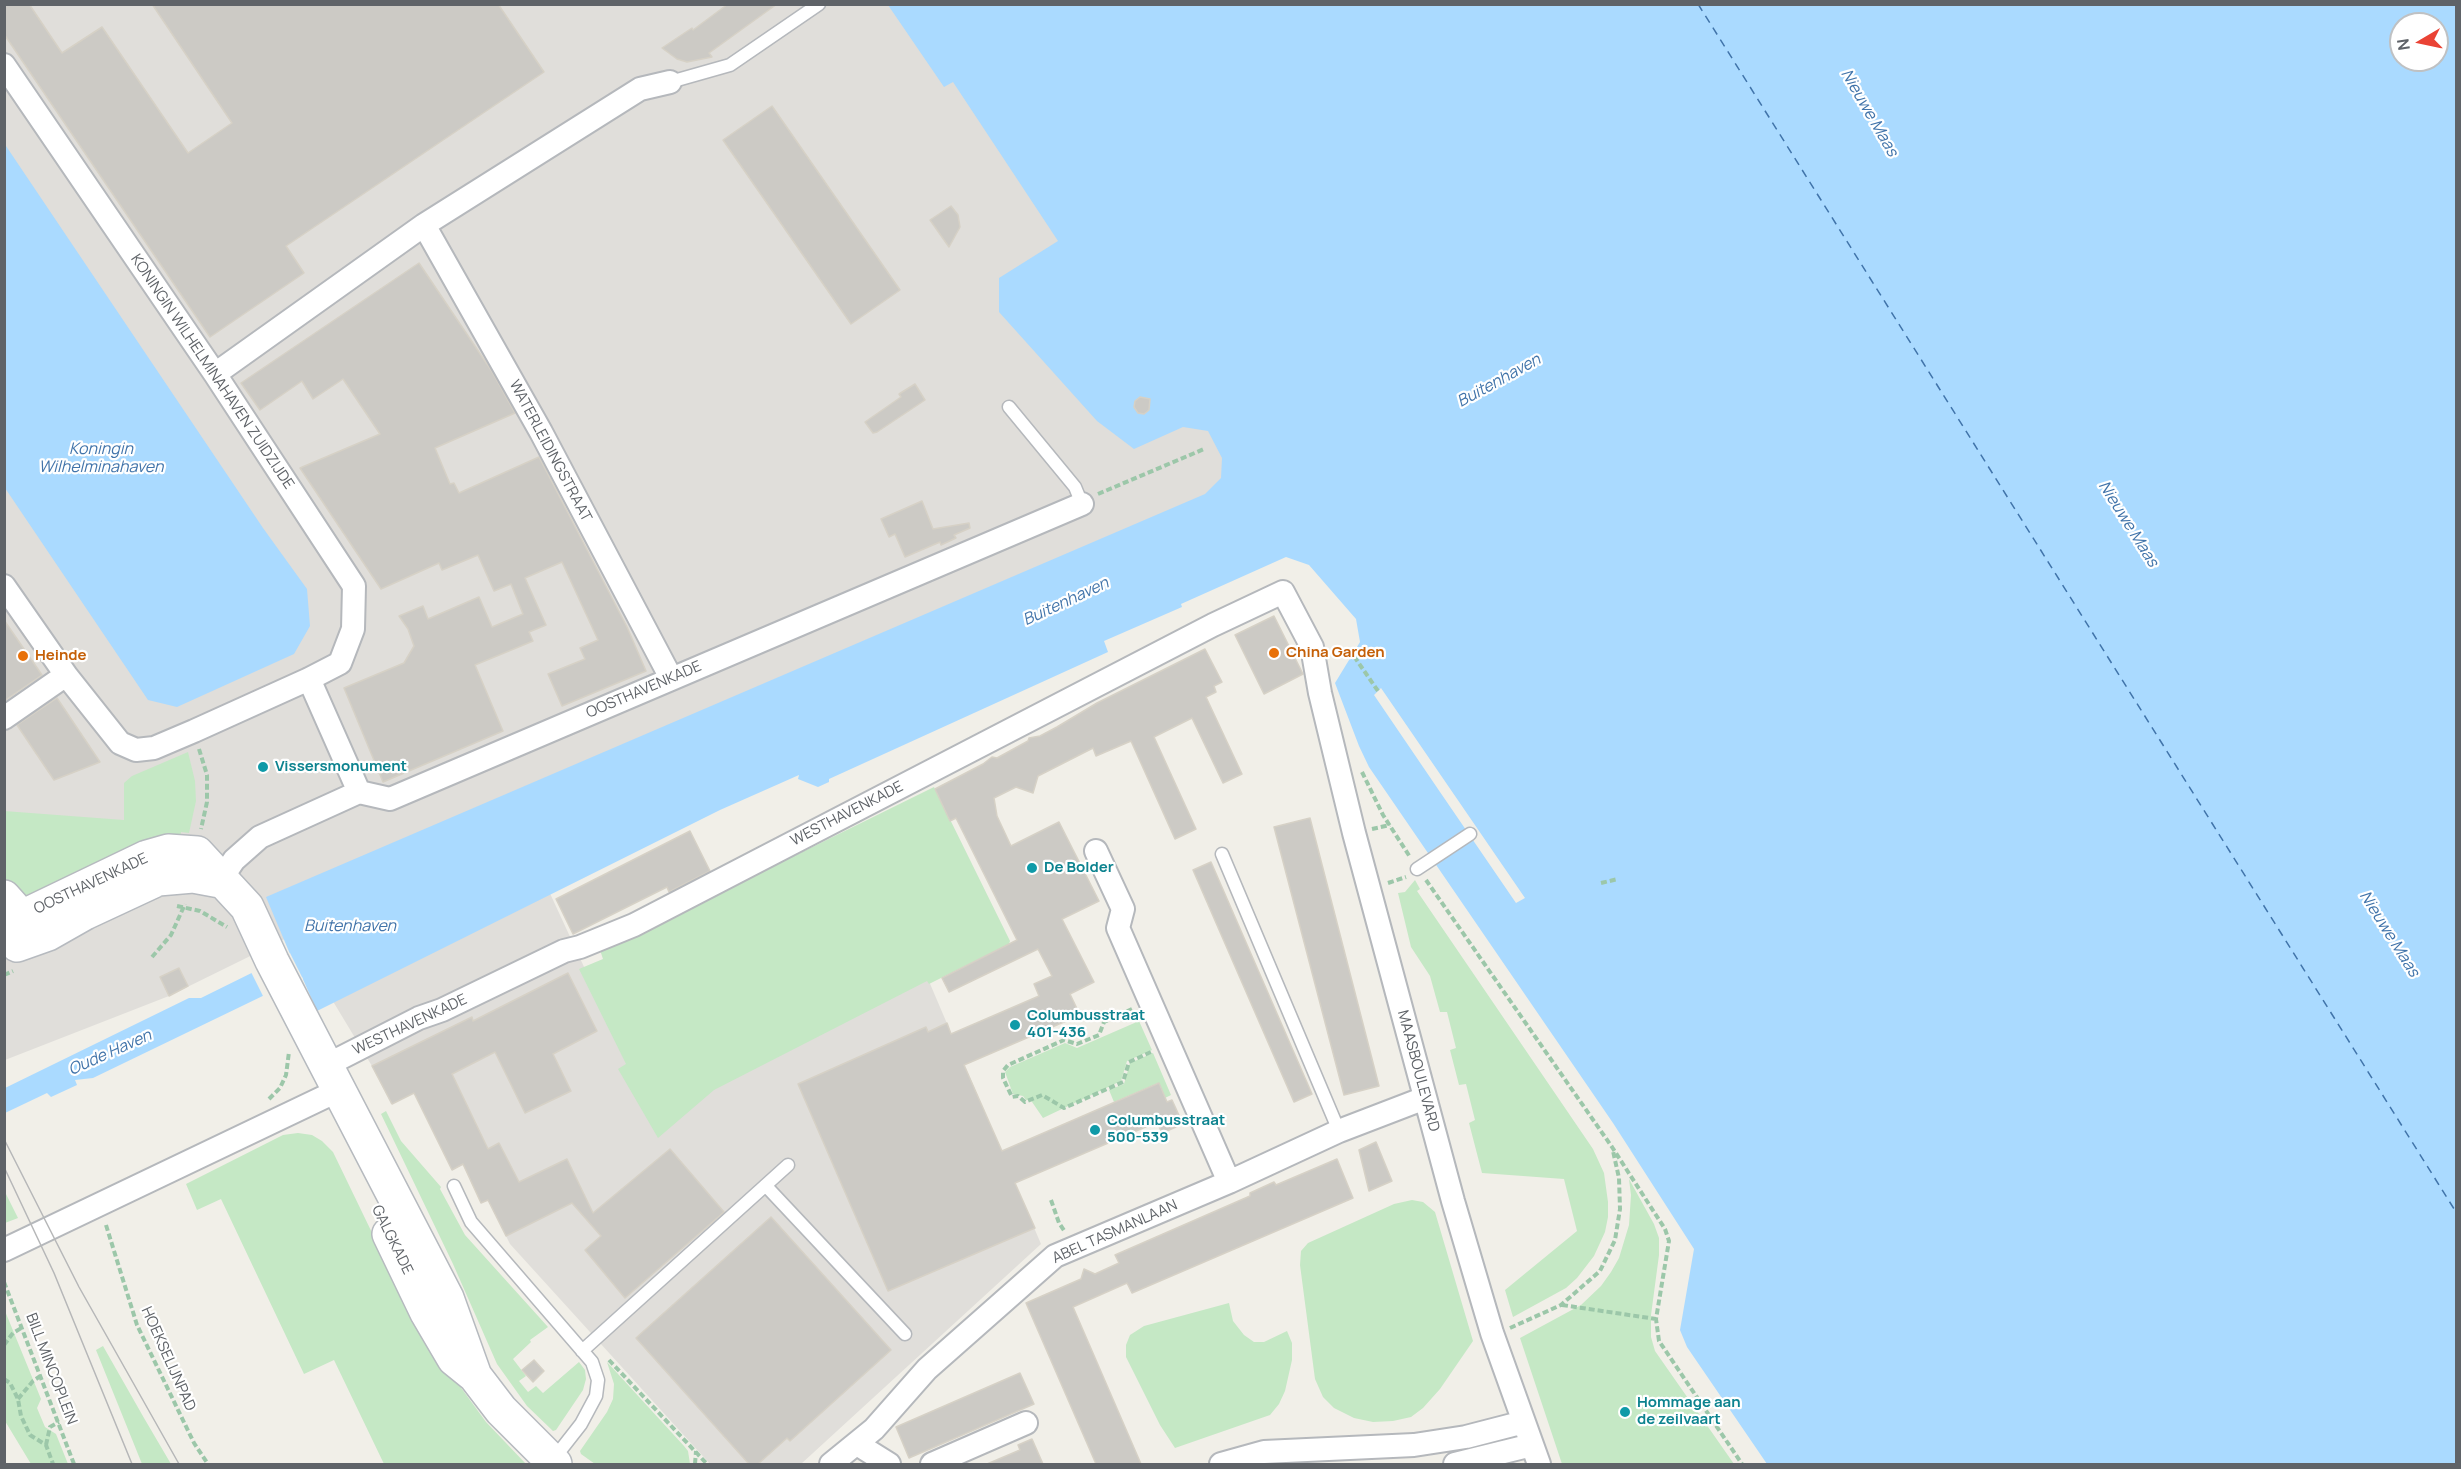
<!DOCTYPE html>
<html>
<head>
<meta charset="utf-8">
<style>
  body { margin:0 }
  #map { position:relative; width:2461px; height:1469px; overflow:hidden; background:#f1efe8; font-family:Manrope,sans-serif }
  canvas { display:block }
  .frame { position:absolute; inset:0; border:6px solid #5f6368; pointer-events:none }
  .north { position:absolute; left:2389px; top:12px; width:60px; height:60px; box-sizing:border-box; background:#fff; border:2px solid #bfc1c3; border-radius:50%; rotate:261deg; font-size:16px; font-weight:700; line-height:24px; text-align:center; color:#5f6368 }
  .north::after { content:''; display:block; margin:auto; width:21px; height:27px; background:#ea4335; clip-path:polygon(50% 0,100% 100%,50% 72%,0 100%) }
</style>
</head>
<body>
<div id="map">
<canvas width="2461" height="1469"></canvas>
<div class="frame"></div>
<div class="north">N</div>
</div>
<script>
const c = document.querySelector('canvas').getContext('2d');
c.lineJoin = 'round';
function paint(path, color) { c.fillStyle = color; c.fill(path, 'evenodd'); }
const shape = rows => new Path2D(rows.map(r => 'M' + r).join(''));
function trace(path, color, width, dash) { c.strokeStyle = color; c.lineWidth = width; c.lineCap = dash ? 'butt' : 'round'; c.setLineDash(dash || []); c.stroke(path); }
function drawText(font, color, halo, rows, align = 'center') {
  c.font = font + ' Manrope,sans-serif'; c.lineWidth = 4.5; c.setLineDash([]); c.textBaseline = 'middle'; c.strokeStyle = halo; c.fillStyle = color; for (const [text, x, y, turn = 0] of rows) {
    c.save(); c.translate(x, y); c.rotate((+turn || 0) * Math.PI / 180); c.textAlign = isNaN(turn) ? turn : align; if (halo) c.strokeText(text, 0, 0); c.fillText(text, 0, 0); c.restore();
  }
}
paint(shape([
  [5,5,943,5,1279,488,522,833,654,1118,928,979,1041,1244,801,1464,710,1464,510,1244,488,1200,481,1203,463,1165,452,1170,414,1093,391,1104,372,1066,293,935,169,996,5,1060]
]), '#e0deda');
paint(shape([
  [188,752,195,781,196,801,189,833,181,832,180,842,43,894,27,895,14,892,5,885,4,811,124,820,124,783,132,776],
  [934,787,1010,941,1009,944,929,984,927,981,714,1090,658,1138,618,1069,626,1064,579,969,603,959,600,950,638,933],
  [1415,880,1420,889,1417,891,1593,1149,1604,1173,1608,1202,1608,1217,1605,1232,1594,1256,1577,1278,1566,1288,1513,1317,1505,1290,1577,1231,1564,1179,1482,1173,1469,1123,1475,1120,1466,1084,1459,1085,1450,1050,1456,1048,1447,1012,1440,1012,1430,976,1411,947,1398,893,1405,892],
  [1139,1021,1152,1050,1127,1061,1121,1081,1043,1118,1030,1099,1026,1100,1023,1096,1013,1094,1005,1072,1010,1067,1065,1043,1077,1048],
  [1153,1053,1171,1095,1165,1098,1158,1083,1114,1102,1109,1090,1124,1084,1130,1063],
  [386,1111,401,1141,441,1187,440,1189,465,1235,548,1327,530,1340,531,1342,513,1359,526,1376,519,1381,528,1392,536,1386,543,1393,579,1362,585,1370,586,1379,583,1390,556,1430,553,1431,527,1406,497,1364,453,1264,381,1114],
  [298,1133,312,1135,322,1141,333,1152,419,1330,486,1422,526,1464,384,1464,334,1360,304,1374,221,1199,197,1210,186,1184,283,1135],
  [1629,1179,1654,1224,1659,1238,1659,1255,1651,1315,1651,1337,1655,1351,1734,1464,1562,1464,1520,1338,1581,1305,1601,1286,1611,1272,1619,1258,1629,1225,1631,1195],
  [4,1190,18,1218,5,1223,4,1223],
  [1412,1200,1423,1202,1435,1212,1473,1341,1440,1389,1423,1408,1411,1417,1393,1421,1373,1422,1354,1418,1334,1408,1323,1397,1315,1379,1300,1265,1301,1251,1308,1243,1394,1204],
  [1229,1303,1233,1321,1244,1335,1254,1342,1264,1342,1287,1331,1292,1343,1292,1360,1285,1391,1279,1404,1270,1415,1175,1448,1160,1425,1126,1357,1126,1345,1130,1335,1144,1326],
  [5,1311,41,1399,37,1408,45,1427,56,1434,68,1464,31,1464,5,1421],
  [103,1346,144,1418,171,1464,142,1464,96,1350],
  [607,1362,684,1446,688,1451,690,1464,595,1464,581,1454,580,1451,607,1412,613,1399,614,1384]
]), '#c5e8c5');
paint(shape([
  [888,5,2456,5,2456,1464,1767,1464,1687,1347,1680,1330,1694,1249,1613,1123,1369,767,1359,746,1335,683,1360,642,1356,619,1309,565,1286,557,1181,604,1182,607,1104,641,1108,652,829,779,829,782,818,787,798,779,799,775,720,810,317,1011,302,977,93,1078,75,1080,77,1085,51,1097,47,1093,5,1113,5,1088,189,998,201,998,290,954,266,897,1205,494,1221,478,1222,458,1208,431,1183,427,1134,449,1097,421,999,312,999,278,1058,241,953,82,944,87],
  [2401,24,2437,24,2437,60,2401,60],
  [4,143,263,528,307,589,310,626,294,654,177,707,148,700,5,488]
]), '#aadaff');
paint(shape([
  [1381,688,1525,898,1516,903,1440,792,1374,695],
  [290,953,303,979,264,998,251,972]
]), '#f1efe8');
trace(shape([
  [1698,4,2456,1212]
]), '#4174aa', 1.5, [8, 6]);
const building = shape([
  [4,4,29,4,62,53,102,27,188,153,232,123,152,4,498,4,544,72,286,246,304,273,210,337,4,34,4,4],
  [728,4,777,4,709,53,712,57,687,62,677,59,662,48,692,28,693,30,728,4],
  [772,106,900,290,851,324,723,140,772,106],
  [951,206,958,215,960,227,949,247,930,220,951,206],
  [419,263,491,370,515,413,435,448,450,484,454,483,459,493,539,457,627,627,646,671,562,706,548,674,585,659,580,648,598,640,562,562,525,578,546,625,529,632,533,641,475,665,503,731,383,782,344,688,404,663,414,646,408,629,399,616,423,606,428,619,479,597,492,627,523,614,511,584,494,591,478,555,442,570,439,563,381,589,300,468,380,434,343,379,313,399,302,381,260,410,241,383,419,263],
  [915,384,925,400,877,432,873,433,865,422,901,397,899,394,915,384],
  [1140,397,1150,399,1149,410,1144,414,1138,413,1134,407,1135,401,1140,397],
  [922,501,933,529,969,523,970,528,954,535,956,538,941,545,940,542,905,557,895,534,889,537,881,519,922,501],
  [1274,616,1303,674,1264,694,1235,635,1274,616],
  [4,620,42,675,4,701,4,620],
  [1205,649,1222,682,1214,686,1216,692,1206,697,1242,774,1223,783,1192,718,1154,737,1196,829,1175,839,1131,741,1096,756,1093,748,1038,776,1033,793,1016,787,994,798,997,816,1011,846,1059,822,1099,901,1062,919,1094,982,1070,994,1080,1015,964,1065,1002,1151,1159,1083,1167,1102,1172,1100,1183,1124,1162,1133,1157,1122,1015,1183,1035,1228,888,1291,798,1084,926,1027,928,1032,947,1023,951,1034,1039,996,1034,984,1052,976,1038,949,949,992,942,978,1017,940,956,818,950,821,935,789,983,764,992,757,997,758,1028,741,1029,738,1040,736,1057,727,1097,703,1205,649],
  [57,698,100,762,54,780,17,725,57,698],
  [1310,818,1379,1086,1344,1095,1274,827,1310,818],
  [690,831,710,871,669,892,667,887,573,934,556,899,690,831],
  [1211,862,1312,1094,1294,1102,1193,870,1211,862],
  [179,968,188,986,169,996,160,977,179,968],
  [568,973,597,1031,553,1054,571,1091,525,1113,495,1052,452,1074,488,1149,499,1143,519,1182,567,1159,593,1213,670,1149,724,1212,625,1298,585,1250,601,1236,572,1203,506,1236,488,1200,481,1203,463,1164,452,1170,414,1093,392,1104,372,1066,472,1017,473,1021,568,973],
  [1376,1142,1392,1181,1369,1191,1359,1150,1376,1142],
  [1337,1159,1353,1198,1132,1293,1127,1283,1073,1307,1141,1464,1096,1464,1026,1303,1081,1279,1084,1269,1095,1274,1119,1263,1115,1255,1250,1196,1250,1193,1274,1182,1276,1185,1337,1159],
  [771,1217,891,1350,790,1441,787,1438,758,1464,749,1464,636,1338,771,1217],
  [534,1360,544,1371,533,1382,522,1370,534,1360],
  [1020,1373,1034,1404,909,1458,896,1427,1020,1373],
  [1032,1439,1043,1464,987,1464,1020,1450,1018,1445,1032,1439]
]);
paint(building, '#cccac5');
trace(building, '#d6d1c6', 1.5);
const service = shape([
  [670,82,730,65,819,4],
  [1009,407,1075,487,1082,504],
  [1222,854,1339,1131],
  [1417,869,1470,834],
  [454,1186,471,1222,592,1362,598,1380,596,1396,581,1424,552,1461],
  [766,1186,905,1334],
  [582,1351,788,1165]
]);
const minor = shape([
  [4,65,215,374,354,586,353,629,340,663,309,679,194,731,154,748,136,750,120,743,66,675,4,586],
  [424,225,541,432,671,678],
  [215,374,424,225,640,89,670,82],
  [309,679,359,792],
  [4,718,66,675],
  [1096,851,1123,909,1118,928,1229,1182],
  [220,881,234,860,260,837,359,792,390,799,1082,504],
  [327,1065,419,1018,442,1010,564,951,580,947,634,925,1213,625,1283,592,1312,647,1320,693,1354,833,1453,1201,1492,1333,1539,1464],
  [4,1250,339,1090],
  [857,1444,889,1464],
  [831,1464,874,1429,927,1369,1055,1256,1229,1182,1339,1131,1425,1098],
  [932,1464,1026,1423],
  [1221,1464,1264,1452,1414,1445,1466,1437,1524,1422],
  [1455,1464,1532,1445]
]);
const secondary = shape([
  [4,897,22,917,147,857,168,851,197,853,247,907,272,961,447,1298,475,1376],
  [4,930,17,945,48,934,85,913,158,879,193,876,220,881],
  [389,1234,427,1313,454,1359,475,1376,501,1410,555,1464]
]);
trace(service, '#b5b8bc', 15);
trace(minor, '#b5b8bc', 26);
trace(secondary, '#b6babf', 36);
trace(shape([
  [1098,494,1204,449],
  [1349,649,1378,691],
  [199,749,207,775,207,802,201,829],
  [1362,772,1383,815,1410,857],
  [1372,829,1390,825],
  [1426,880,1612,1147,1665,1229,1669,1241,1656,1319,1659,1341,1742,1464],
  [1388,883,1406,877],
  [1601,883,1618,879],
  [177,906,200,911,227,927],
  [152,957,171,935,185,904],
  [4,975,13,971],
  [1132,1009,1104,1022,1099,1035,1077,1044,1064,1040,1008,1065,1003,1071,1003,1078,1012,1097,1018,1096,1025,1102,1042,1095,1064,1108,1123,1082,1129,1062,1151,1052],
  [269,1099,280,1088,286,1075,289,1052],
  [1051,1200,1059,1223,1065,1232],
  [106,1225,137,1325,194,1443,208,1464],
  [4,1282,74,1464],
  [1562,1305,1656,1319],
  [1510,1328,1561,1305,1600,1271,1615,1240,1620,1209,1619,1178,1613,1151],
  [4,1345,13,1333,23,1327],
  [609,1360,707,1464],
  [4,1379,10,1383,18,1399,21,1416,30,1435,46,1445,53,1464],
  [18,1399,33,1381,42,1375],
  [46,1445,50,1427,59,1422],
  [695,1464,696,1451]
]), '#9cc7a9', 4, [6, 3]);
trace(service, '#fff', 12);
trace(minor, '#fff', 22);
trace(secondary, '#fff', 33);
trace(shape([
  [4,1139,79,1287,179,1464],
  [4,1167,54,1273,132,1464]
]), '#b6b7b8', 1.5);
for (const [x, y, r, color] of [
  [1274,653,6,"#e8710a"],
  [23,656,6,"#e8710a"],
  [263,767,6,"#0f9aa8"],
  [1032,868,6,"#0f9aa8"],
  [1015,1025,6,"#0f9aa8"],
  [1095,1130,6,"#0f9aa8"],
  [1625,1412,6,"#0f9aa8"]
]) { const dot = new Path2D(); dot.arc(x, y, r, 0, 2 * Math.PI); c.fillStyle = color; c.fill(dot); trace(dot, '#fff', 2); }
drawText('15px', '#5f6368', '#fff', [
  ["KONINGIN WILHELMINAHAVEN ZUIDZIJDE",212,372,56],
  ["WATERLEIDINGSTRAAT",550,451,62],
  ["OOSTHAVENKADE",644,690,-23],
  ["WESTHAVENKADE",847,814,-27],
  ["OOSTHAVENKADE",91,884,-25],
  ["WESTHAVENKADE",410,1025,-25],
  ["MAASBOULEVARD",1418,1071,75],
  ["ABEL TASMANLAAN",1115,1232,-24],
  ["GALGKADE",392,1240,64],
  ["HOEKSELIJNPAD",168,1359,66],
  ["BILL MINCOPLEIN",51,1369,69]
]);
drawText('bold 15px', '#c56008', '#fff', [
  ["China Garden",1286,653],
  ["Heinde",35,656]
], 'left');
drawText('bold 15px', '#0d838f', '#fff', [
  ["Vissersmonument",275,767],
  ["De Bolder",1044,868],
  ["Columbusstraat",1027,1016],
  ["401-436",1027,1033],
  ["Columbusstraat",1107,1121],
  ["500-539",1107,1138],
  ["Hommage aan",1637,1403],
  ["de zeilvaart",1637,1420]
], 'left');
drawText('italic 16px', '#4174aa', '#fff', [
  ["Nieuwe Maas",1869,113,60],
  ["Buitenhaven",1499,381,-29],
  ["Koningin",101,450],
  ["Wilhelminahaven",101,468],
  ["Nieuwe Maas",2128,524,58],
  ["Buitenhaven",1066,602,-25],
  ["Buitenhaven",350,927],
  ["Nieuwe Maas",2389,934,58],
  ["Oude Haven",110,1053,-24]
]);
</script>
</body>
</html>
